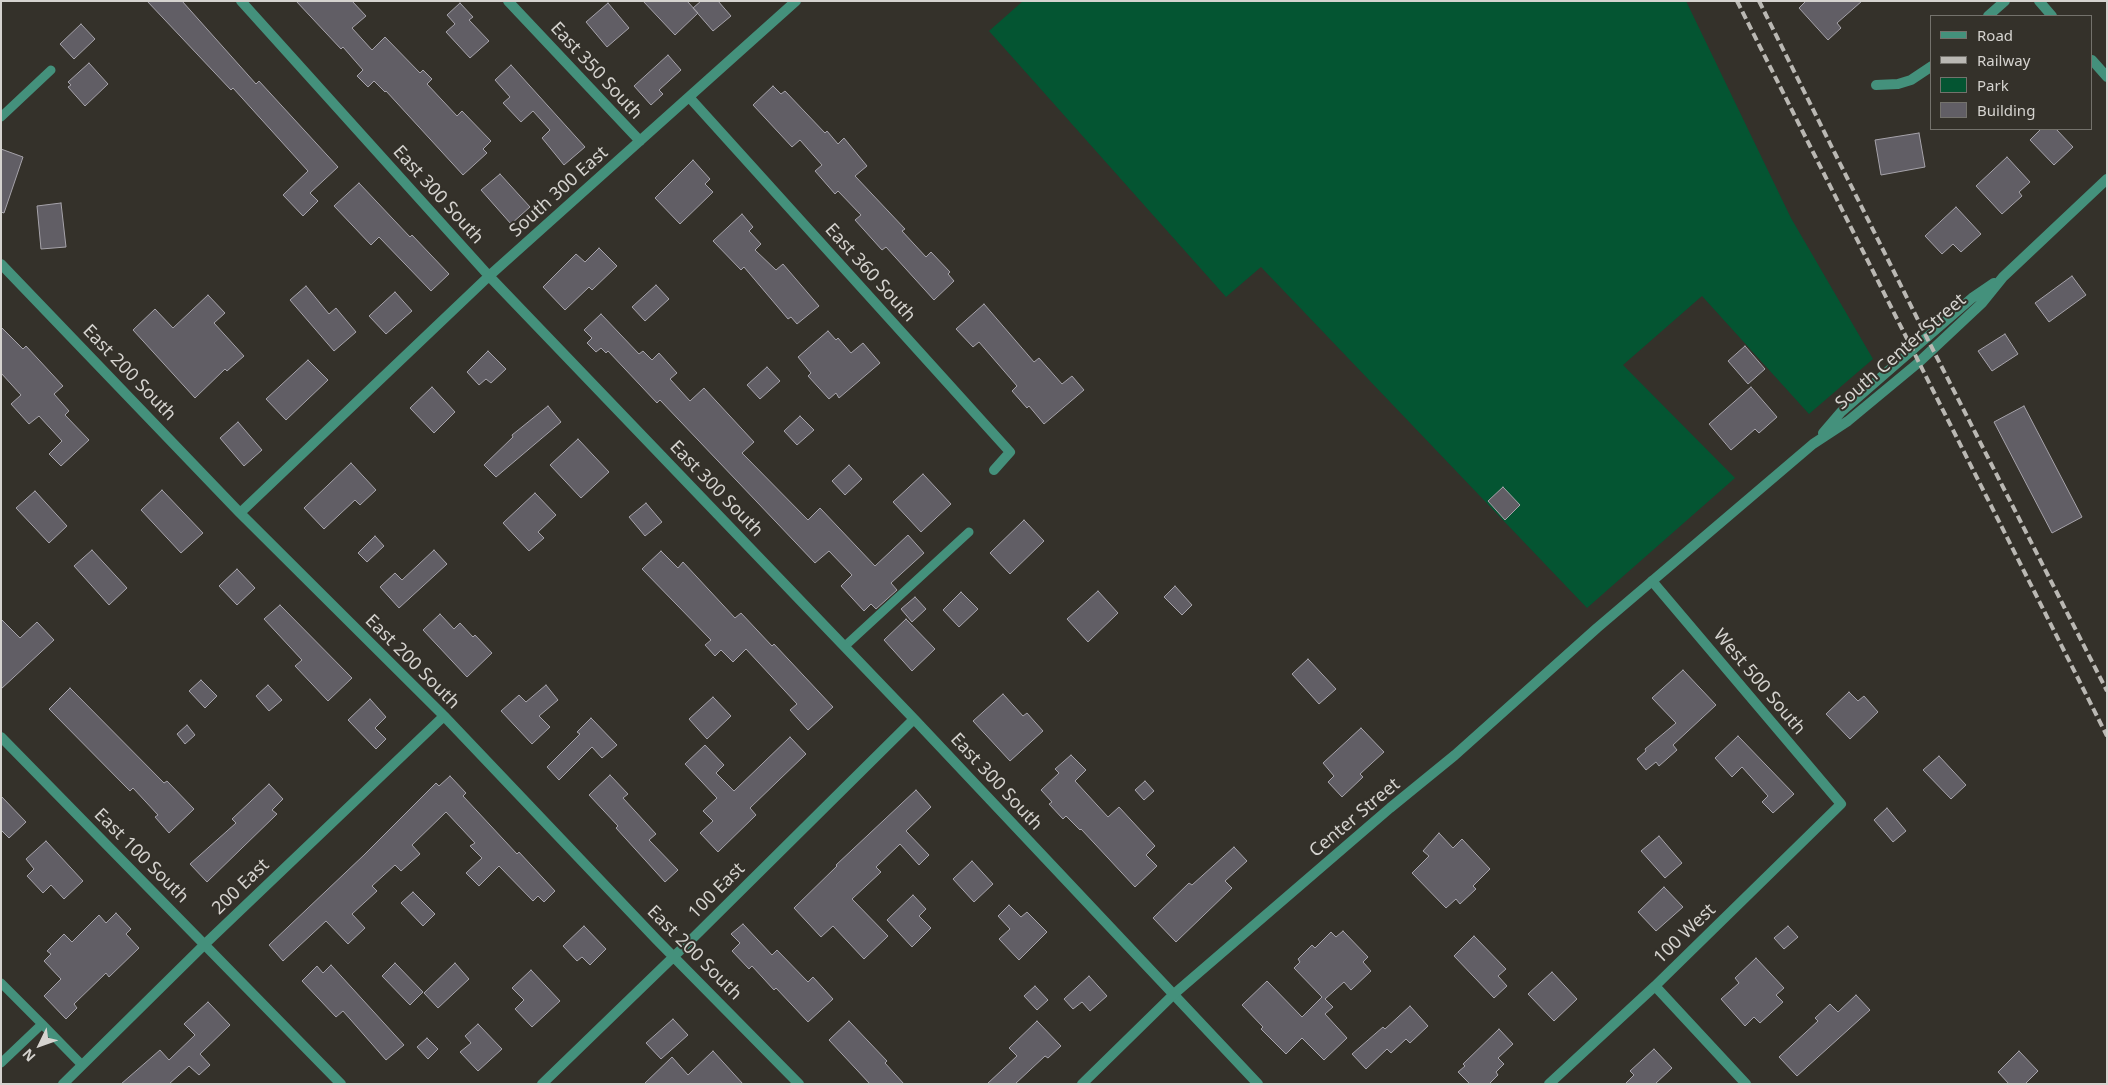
<!DOCTYPE html>
<html>
<head>
<meta charset="utf-8">
<style>
  body { margin:0 }
  #map { position:relative; width:2108px; height:1085px; overflow:hidden; background:#34312a; font-family:"Noto Sans",sans-serif }
  canvas { display:block }
  .frame { position:absolute; inset:0; border:2px solid #d5d3cf; pointer-events:none }
  .legend { position:absolute; left:1930px; top:15px; width:162px; height:115px; box-sizing:border-box; background:#34312a; border:1px solid #74726c; margin:0; padding:6px 9px; list-style:none; font-size:15px; color:#d5d3cf }
  .legend li { display:flex; align-items:center; gap:10px; height:25px }
  .legend b { width:25px; border:1px solid #74726c }
  .north { position:absolute; left:15px; top:1020px; width:50px; height:50px; -webkit-text-stroke:4px #34312a; paint-order:stroke; rotate:228deg; font-size:14px; font-weight:700; line-height:20px; text-align:center; color:#d5d3cf }
  .north::after { content:''; display:block; margin:auto; width:18px; height:22px; background:#d5d3cf; clip-path:polygon(50% 0,100% 100%,50% 72%,0 100%) }
</style>
</head>
<body>
<div id="map">
<canvas width="2108" height="1085"></canvas>
<div class="frame"></div>
<ul class="legend">
<li><b style="height:6px;background:#44917c"></b>Road</li>
<li><b style="height:6px;background:#bab8b3"></b>Railway</li>
<li><b style="height:14px;background:#045532"></b>Park</li>
<li><b style="height:14px;background:#615e65"></b>Building</li>
</ul>
<div class="north">N</div>
</div>
<script>
const c = document.querySelector('canvas').getContext('2d');
c.lineJoin = 'round';
function paint(path, color) { c.fillStyle = color; c.fill(path, 'evenodd'); }
const shape = rows => new Path2D(rows.map(r => 'M' + r).join(''));
function trace(path, color, width, dash) { c.strokeStyle = color; c.lineWidth = width; c.lineCap = dash ? 'butt' : 'round'; c.setLineDash(dash || []); c.stroke(path); }
function drawText(font, color, halo, rows, align = 'center') {
  c.font = font + ' "Noto Sans",sans-serif'; c.lineWidth = 4; c.setLineDash([]); c.textBaseline = 'middle'; c.strokeStyle = halo; c.fillStyle = color; for (const [text, x, y, turn = 0] of rows) {
    c.save(); c.translate(x, y); c.rotate((+turn || 0) * Math.PI / 180); c.textAlign = isNaN(turn) ? turn : align; if (halo) c.strokeText(text, 0, 0); c.fillText(text, 0, 0); c.restore();
  }
}
paint(shape([
  [1023,1,1686,1,1791,218,1873,359,1809,414,1702,296,1623,365,1735,478,1587,608,1261,267,1226,297,989,31]
]), '#045532');
const building = shape([
  [147,1,182,1,256,84,259,81,338,167,310,193,318,201,303,216,283,195,308,171,233,88,231,90,147,1],
  [296,1,352,1,366,16,352,28,372,50,385,37,420,73,423,70,432,79,427,84,457,116,462,111,491,141,483,149,487,153,463,175,386,91,385,92,374,81,368,87,357,76,363,70,343,47,341,49,296,1],
  [643,1,687,1,698,13,675,35,643,1],
  [701,1,718,1,731,16,713,31,693,8,701,1],
  [1806,1,1862,1,1837,23,1841,28,1828,40,1799,8,1806,1],
  [460,3,473,17,469,20,489,41,470,58,446,32,455,24,447,15,460,3],
  [608,3,629,28,607,47,586,22,608,3],
  [81,24,95,39,74,59,60,44,81,24],
  [668,55,681,70,659,90,663,94,651,105,634,86,668,55],
  [89,63,108,84,85,106,68,87,71,85,68,82,89,63],
  [511,65,585,147,564,165,542,138,550,130,533,111,521,122,503,103,510,97,495,80,511,65],
  [773,86,781,94,785,91,825,133,827,131,838,144,844,138,867,166,855,176,905,229,902,231,926,257,931,252,950,272,948,274,954,281,934,300,886,247,882,250,855,220,861,215,838,191,835,194,815,171,822,165,800,140,792,147,753,105,773,86],
  [2041,129,2056,129,2073,147,2054,165,2030,140,2041,129],
  [1919,133,1925,167,1881,175,1875,140,1919,133],
  [1,149,23,157,4,213,1,212,1,149],
  [2007,157,2030,182,2019,192,2022,196,2002,214,1976,186,2007,157],
  [693,160,710,179,705,184,713,192,680,224,655,198,693,160],
  [500,174,530,207,511,224,481,190,500,174],
  [359,183,410,237,412,235,449,274,431,291,379,237,371,245,334,206,359,183],
  [61,203,66,247,41,249,37,206,61,203],
  [1956,207,1981,234,1961,252,1953,244,1942,254,1925,236,1956,207],
  [742,214,753,227,749,231,761,244,755,250,776,270,783,264,819,306,797,324,791,317,788,319,744,267,741,270,713,241,742,214],
  [599,248,617,266,592,290,589,287,565,310,543,287,576,254,585,262,599,248],
  [2072,276,2086,295,2049,322,2035,303,2072,276],
  [656,285,669,299,645,321,632,307,656,285],
  [306,286,329,314,336,308,356,332,334,351,290,300,306,286],
  [395,292,412,311,386,334,369,316,395,292],
  [208,295,225,313,214,323,244,356,227,371,225,369,195,398,133,330,155,309,173,328,208,295],
  [984,304,1034,362,1039,358,1062,384,1072,376,1084,390,1044,424,1029,406,1027,408,1012,391,1017,386,979,342,973,347,956,329,984,304],
  [601,314,639,354,643,351,652,360,659,353,677,373,670,379,690,401,704,388,754,442,742,453,808,520,820,508,875,566,908,535,924,553,891,583,897,590,876,609,871,604,864,611,841,586,852,575,829,551,815,563,660,400,657,403,608,351,606,353,601,348,596,352,587,343,592,338,584,330,601,314],
  [1,327,23,349,26,346,63,386,54,394,69,411,65,415,89,440,61,466,49,454,62,441,39,416,29,424,11,404,21,395,1,373,1,327],
  [828,331,836,340,838,338,851,353,863,343,880,363,839,398,836,393,829,399,808,376,811,373,798,357,828,331],
  [2005,334,2018,354,1992,371,1978,351,2005,334],
  [1745,346,1765,369,1748,384,1728,361,1745,346],
  [488,351,506,369,491,383,486,379,479,385,467,372,488,351],
  [308,360,328,380,286,420,266,399,308,360],
  [767,367,780,381,760,399,747,385,767,367],
  [432,387,455,412,434,433,410,408,432,387],
  [1751,387,1777,417,1759,433,1755,429,1731,450,1709,424,1751,387],
  [548,406,561,422,496,477,484,465,513,437,512,435,548,406],
  [2024,406,2082,517,2052,533,1994,422,2024,406],
  [800,416,814,430,797,445,784,431,800,416],
  [238,422,262,450,244,466,220,438,238,422],
  [578,439,609,472,581,498,550,465,578,439],
  [351,463,376,490,360,505,355,500,324,529,304,508,351,463],
  [849,465,862,479,845,495,832,481,849,465],
  [923,474,951,504,921,532,893,502,923,474],
  [1503,487,1520,505,1505,520,1488,501,1503,487],
  [162,490,203,533,181,553,141,510,162,490],
  [35,491,67,526,49,543,16,508,35,491],
  [535,493,556,515,538,532,544,538,529,551,503,523,535,493],
  [646,503,662,522,645,536,629,517,646,503],
  [1024,520,1044,541,1010,574,990,553,1024,520],
  [375,536,384,546,367,562,358,553,375,536],
  [92,550,127,588,109,605,74,566,92,550],
  [434,550,447,564,399,608,380,587,395,573,402,580,434,550],
  [661,551,678,568,683,562,735,618,741,613,772,646,774,644,833,707,808,730,790,710,797,704,746,649,733,662,721,650,715,656,705,645,711,640,642,569,661,551],
  [237,569,255,588,237,605,219,586,237,569],
  [1175,586,1192,605,1182,615,1164,597,1175,586],
  [1098,591,1118,613,1088,642,1067,619,1098,591],
  [961,592,978,609,959,627,943,610,961,592],
  [915,597,926,609,912,622,901,609,915,597],
  [280,605,352,678,328,701,295,666,302,660,264,619,280,605],
  [440,614,454,629,460,623,473,637,475,635,492,653,467,677,423,630,440,614],
  [1,619,20,638,37,622,54,640,1,689,1,619],
  [906,619,935,649,912,671,884,640,906,619],
  [1308,659,1336,689,1319,704,1292,674,1308,659],
  [1683,670,1716,705,1673,745,1677,750,1659,766,1656,762,1646,770,1637,759,1646,751,1645,749,1676,723,1652,698,1683,670],
  [201,680,217,696,205,708,189,691,201,680],
  [268,685,282,700,269,711,256,696,268,685],
  [546,685,558,700,539,716,550,727,532,744,501,711,519,695,526,702,546,685],
  [70,688,164,783,167,781,194,809,169,833,155,817,158,815,133,788,130,791,49,709,70,688],
  [1849,692,1858,701,1864,696,1878,712,1850,739,1826,714,1849,692],
  [1003,694,1023,716,1027,713,1043,731,1010,761,973,721,1003,694],
  [713,697,731,716,707,739,689,719,713,697],
  [370,699,386,717,375,728,386,739,376,749,348,720,370,699],
  [591,718,617,745,602,758,592,747,559,780,547,767,580,734,577,732,591,718],
  [187,725,195,735,185,744,177,734,187,725],
  [1361,728,1384,752,1360,774,1363,777,1342,797,1328,782,1334,776,1323,763,1361,728],
  [1738,736,1794,794,1773,813,1762,802,1768,796,1742,767,1732,777,1715,758,1738,736],
  [790,737,806,754,750,808,756,815,718,852,700,833,713,821,703,811,717,798,685,764,705,745,724,765,716,773,734,791,790,737],
  [1071,755,1086,770,1075,781,1108,817,1119,807,1155,846,1146,855,1157,866,1135,887,1081,829,1080,830,1066,816,1063,819,1049,804,1052,802,1041,790,1059,773,1055,769,1071,755],
  [1939,756,1966,785,1951,799,1923,770,1939,756],
  [610,775,628,794,623,798,656,834,649,840,678,870,665,882,616,828,618,826,589,795,610,775],
  [450,776,466,793,463,796,517,854,519,852,555,891,544,902,538,896,533,901,499,866,479,886,466,873,482,858,470,846,475,843,446,812,412,845,420,854,401,871,395,865,372,886,377,891,352,914,365,928,348,944,326,921,283,961,269,945,364,855,436,783,439,786,450,776],
  [1145,781,1154,791,1144,800,1135,790,1145,781],
  [269,784,283,799,272,810,277,814,207,882,190,864,236,823,232,819,269,784],
  [916,790,931,807,906,831,929,855,919,865,900,844,876,867,881,872,852,899,888,936,864,959,833,926,821,937,794,908,837,866,836,865,916,790],
  [1,796,26,822,9,838,1,830,1,796],
  [1887,808,1906,831,1893,842,1874,820,1887,808],
  [1439,833,1453,848,1462,839,1490,869,1473,886,1476,889,1460,904,1456,899,1446,908,1412,873,1429,856,1423,851,1439,833],
  [1659,836,1682,863,1665,878,1641,851,1659,836],
  [46,841,83,881,64,899,51,885,43,893,27,876,34,869,26,859,46,841],
  [1234,847,1247,861,1225,881,1232,888,1176,942,1153,918,1189,883,1192,885,1234,847],
  [972,861,993,884,974,902,953,879,972,861],
  [1664,887,1683,907,1656,931,1638,912,1664,887],
  [413,892,435,914,423,926,401,903,413,892],
  [913,895,926,909,919,916,931,928,912,947,887,920,913,895],
  [1009,905,1021,917,1027,912,1047,932,1019,960,999,939,1010,929,998,916,1009,905],
  [116,913,131,929,126,934,139,948,109,977,106,973,74,1004,77,1008,66,1019,44,996,61,979,44,961,51,954,47,951,64,934,72,942,99,915,106,923,116,913],
  [743,924,772,955,777,950,808,982,813,977,833,999,808,1022,776,988,774,990,752,966,749,969,732,951,740,943,731,934,743,924],
  [584,926,606,949,590,965,582,957,577,961,563,946,584,926],
  [1788,926,1798,937,1784,949,1774,938,1788,926],
  [1343,931,1368,957,1363,962,1371,971,1351,990,1344,982,1325,999,1333,1007,1325,1014,1347,1038,1324,1060,1302,1038,1286,1054,1261,1029,1263,1027,1242,1005,1267,981,1302,1017,1322,997,1294,968,1300,962,1298,959,1312,945,1315,948,1331,932,1336,937,1343,931],
  [1474,936,1506,969,1498,976,1507,986,1494,998,1454,956,1474,936],
  [1756,958,1784,988,1776,995,1783,1002,1760,1023,1754,1017,1745,1026,1721,999,1739,983,1735,978,1756,958],
  [395,963,423,992,410,1005,382,976,395,963],
  [455,963,469,979,438,1008,424,993,455,963],
  [331,965,404,1045,386,1060,343,1011,336,1017,302,981,317,966,323,973,331,965],
  [531,970,560,1001,532,1027,515,1009,524,1000,512,988,531,970],
  [1552,972,1577,999,1554,1021,1528,994,1552,972],
  [1089,976,1107,996,1090,1011,1082,1002,1073,1009,1064,999,1089,976],
  [1035,986,1048,1000,1037,1010,1024,996,1035,986],
  [1856,995,1870,1010,1797,1076,1779,1057,1818,1021,1815,1018,1830,1004,1838,1012,1856,995],
  [208,1002,230,1025,200,1054,210,1065,199,1075,189,1066,169,1084,121,1084,160,1050,169,1060,195,1035,184,1024,208,1002],
  [1410,1006,1428,1026,1410,1043,1406,1039,1391,1053,1387,1049,1366,1069,1352,1054,1383,1027,1385,1029,1410,1006],
  [673,1019,688,1035,661,1059,646,1043,673,1019],
  [849,1021,887,1061,885,1063,904,1084,870,1084,829,1040,849,1021],
  [1037,1021,1061,1046,1048,1058,1045,1056,1015,1084,987,1084,1017,1056,1009,1048,1037,1021],
  [478,1024,502,1049,478,1071,460,1052,471,1043,465,1036,478,1024],
  [1499,1029,1513,1044,1498,1058,1504,1064,1496,1072,1498,1075,1489,1084,1470,1084,1458,1072,1465,1066,1463,1064,1499,1029],
  [427,1038,438,1049,428,1059,417,1047,427,1038],
  [1654,1049,1672,1068,1655,1084,1625,1084,1634,1075,1630,1071,1654,1049],
  [713,1051,743,1084,644,1084,672,1057,688,1075,713,1051],
  [2019,1051,2038,1071,2025,1084,2009,1084,1998,1072,2019,1051]
]);
paint(building, '#615e65');
trace(building, '#a6a3aa', 1);
trace(shape([
  [1,117,51,70],
  [845,646,969,532],
  [1,983,42,1024],
  [1,1063,42,1024,82,1065]
]), '#44917c', 9);
trace(shape([
  [241,1,489,276,914,719,1258,1084],
  [508,1,640,141],
  [2039,1,2052,16],
  [1988,16,2005,1],
  [2092,60,2107,77],
  [1876,85,1898,84,1911,80,1932,66],
  [689,97,1010,452,994,470],
  [1,264,240,513,444,716,657,940,799,1084],
  [240,513,489,276,796,1],
  [1,737,341,1084],
  [1655,986,1746,1084],
  [63,1084,205,944,444,716],
  [542,1084,695,936,914,719],
  [1549,1084,1655,986,1841,804,1652,581]
]), '#44917c', 10);
trace(shape([
  [1823,433,1841,412,1972,298,1994,283],
  [1082,1084,1174,994,1390,808,1455,755,1597,628,1813,444,1848,421,1918,363,1982,303,2003,277,2107,179]
]), '#44917c', 10);
trace(shape([
  [1737,1,2107,736],
  [1759,1,1927,338,2107,691]
]), '#bab8b3', 4, [8, 4]);
drawText('18px', '#d5d3cf', '#34312a', [
  ["East 350 South",596,71,47],
  ["South 300 East",559,192,-42],
  ["East 300 South",438,195,48],
  ["East 360 South",870,273,48],
  ["South Center Street",1901,352,-41],
  ["East 200 South",129,373,46],
  ["East 300 South",716,489,46],
  ["East 200 South",412,662,45],
  ["West 500 South",1759,682,50],
  ["East 300 South",996,782,47],
  ["Center Street",1355,818,-40],
  ["East 100 South",141,856,45],
  ["200 East",241,887,-44],
  ["100 East",717,891,-45],
  ["100 West",1685,934,-44],
  ["East 200 South",694,953,45]
]);
</script>
</body>
</html>
